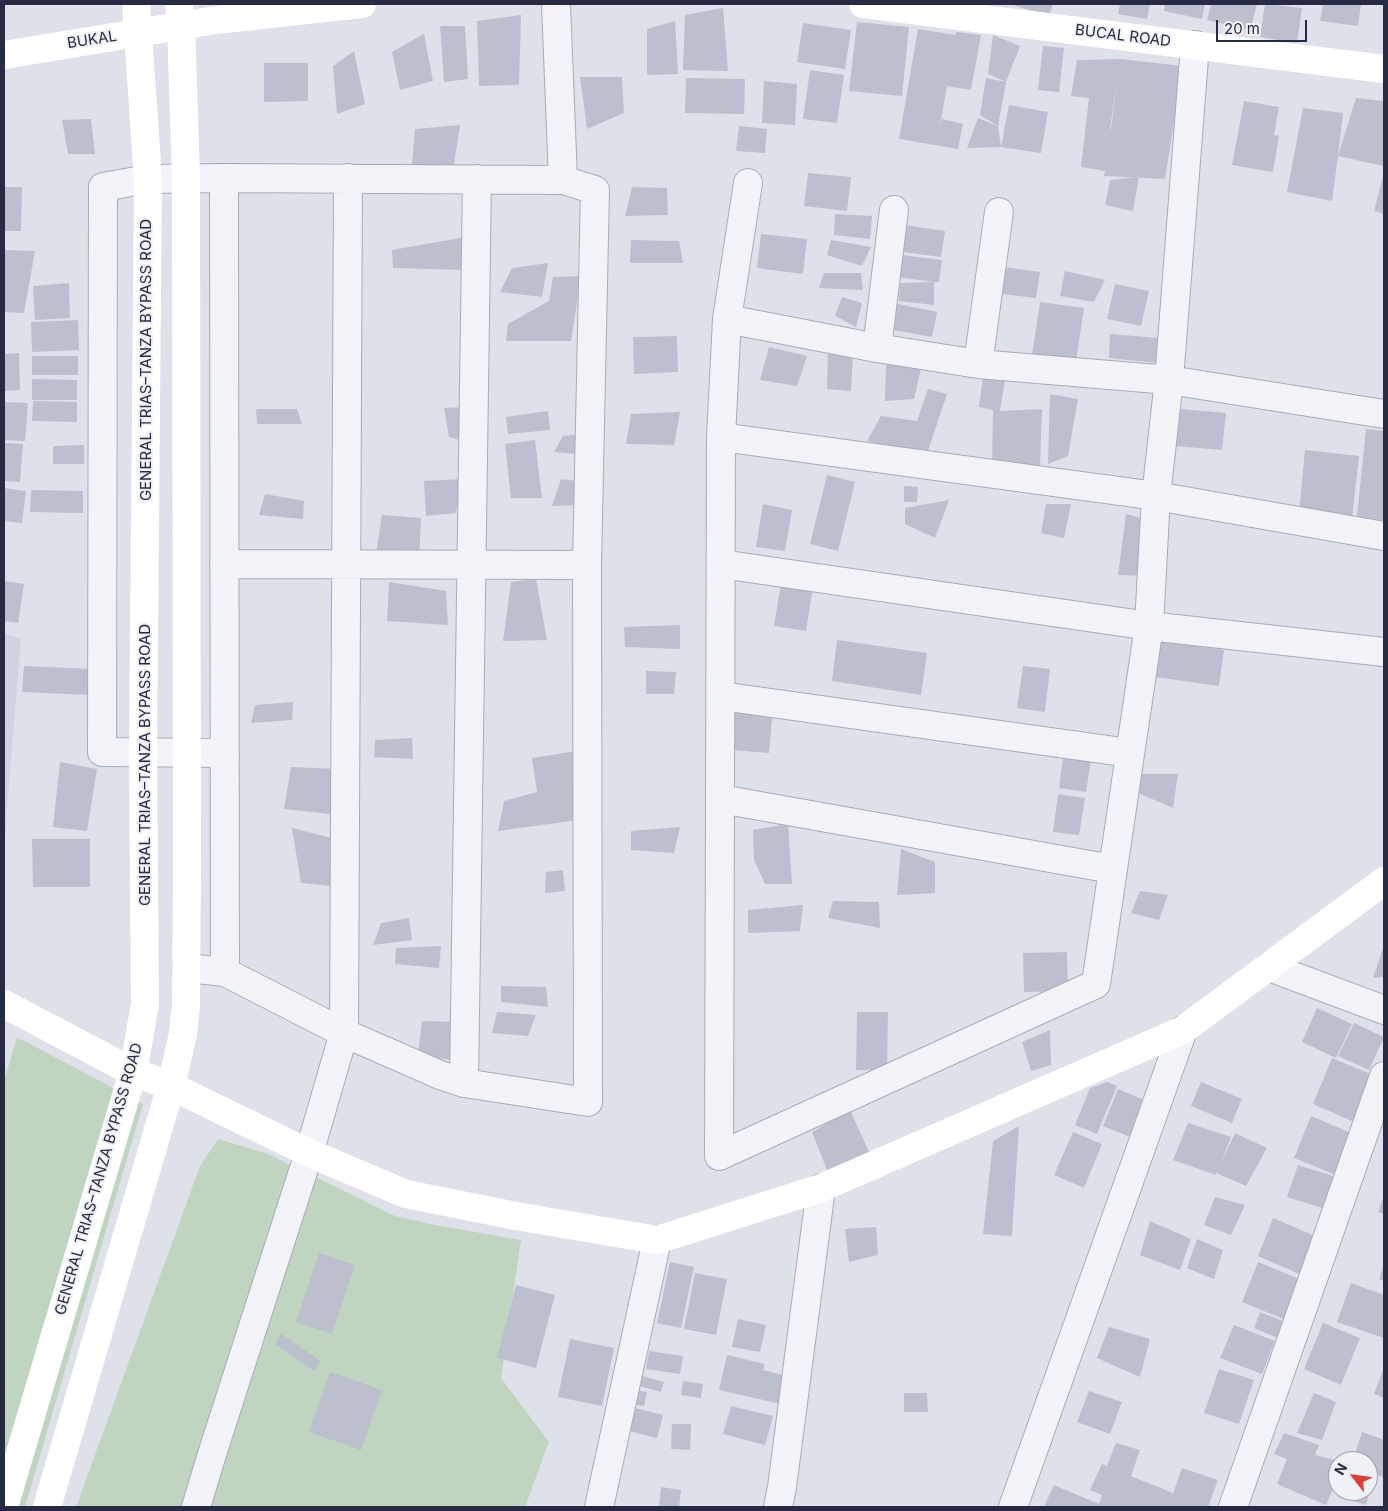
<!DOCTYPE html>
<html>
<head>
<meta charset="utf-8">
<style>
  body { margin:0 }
  #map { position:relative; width:1388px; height:1511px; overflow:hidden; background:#dfe1ea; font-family:Inter,sans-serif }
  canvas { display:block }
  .frame { position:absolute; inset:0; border:5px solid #262b43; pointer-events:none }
  .north { position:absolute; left:1328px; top:1451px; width:50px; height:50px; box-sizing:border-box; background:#eff1f7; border:1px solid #9fa2af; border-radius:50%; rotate:300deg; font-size:14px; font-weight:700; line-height:20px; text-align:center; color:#262b43 }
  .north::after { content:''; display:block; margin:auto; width:18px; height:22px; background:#db4038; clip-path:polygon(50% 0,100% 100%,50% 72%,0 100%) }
  .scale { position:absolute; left:1216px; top:20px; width:91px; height:22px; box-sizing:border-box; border:2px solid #262b43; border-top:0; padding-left:6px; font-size:15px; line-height:18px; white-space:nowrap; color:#262b43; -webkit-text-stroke:4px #eff1f7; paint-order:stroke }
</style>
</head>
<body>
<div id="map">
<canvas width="1388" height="1511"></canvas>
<div class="frame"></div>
<div class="north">N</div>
<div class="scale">20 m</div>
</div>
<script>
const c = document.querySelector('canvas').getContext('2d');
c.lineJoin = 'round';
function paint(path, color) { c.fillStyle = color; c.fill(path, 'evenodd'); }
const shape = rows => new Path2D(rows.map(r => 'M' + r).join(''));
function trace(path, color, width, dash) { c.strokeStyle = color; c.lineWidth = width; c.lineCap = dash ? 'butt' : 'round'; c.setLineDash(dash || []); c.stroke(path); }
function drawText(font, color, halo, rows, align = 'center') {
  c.font = font + ' Inter,sans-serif'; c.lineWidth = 4; c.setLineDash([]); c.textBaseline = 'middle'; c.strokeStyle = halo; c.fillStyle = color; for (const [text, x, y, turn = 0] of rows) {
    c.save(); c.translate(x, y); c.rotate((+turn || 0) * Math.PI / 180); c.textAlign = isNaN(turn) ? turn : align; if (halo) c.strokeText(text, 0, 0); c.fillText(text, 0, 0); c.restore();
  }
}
paint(shape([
  [4,634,21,638,4,846]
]), '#d1d3df');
paint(shape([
  [17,1037,143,1104,25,1507,4,1507,4,1081],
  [218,1139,268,1154,395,1216,435,1225,521,1240,501,1378,549,1442,525,1507,76,1507,200,1166]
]), '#c0d5bf');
paint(shape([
  [1010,4,1053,4,1049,16],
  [1120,4,1150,4,1147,19,1118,14],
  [1165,4,1205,4,1202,19,1164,11],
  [1211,4,1257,4,1250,31,1207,20],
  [1265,4,1302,8,1297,43,1260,37],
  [1323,4,1361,4,1358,26,1320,21],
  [723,8,728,71,683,70,685,15],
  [521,15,519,85,479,86,477,21],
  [675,21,678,74,647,75,647,29],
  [857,22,909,27,902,96,849,91],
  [803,23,851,30,845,69,797,62],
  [440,26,465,26,468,79,444,82],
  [918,29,956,35,956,32,981,35,971,90,947,86,940,126,942,119,963,124,958,149,899,139],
  [424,34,433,81,400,90,392,52],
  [993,35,1020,46,1006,82,998,126,1001,147,967,148,978,118,998,126,980,115,986,78,1006,82,988,74],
  [1043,46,1064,48,1059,92,1038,90],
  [354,51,365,104,337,114,333,66],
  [1120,59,1183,66,1165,179,1104,176,1105,171,1081,167,1089,98,1071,96,1077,60],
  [1117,82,1111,129,1110,129,1114,101],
  [264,63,308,63,308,101,264,102],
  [810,70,844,75,837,123,803,119],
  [580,77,622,77,624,113,587,129],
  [686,78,745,79,744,114,685,113],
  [764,81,797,84,795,125,762,123],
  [1356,98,1384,101,1383,166,1338,156,1332,201,1287,192,1303,108,1343,113,1338,156],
  [1244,101,1279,107,1274,135,1279,136,1273,172,1232,165],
  [1009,105,1048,112,1041,153,1001,147],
  [91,119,95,154,68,154,62,120],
  [460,125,453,170,412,165,415,129],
  [739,126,767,129,765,153,736,151],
  [808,173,851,177,847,211,804,206],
  [1383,176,1384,177,1384,214,1374,211],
  [1139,177,1133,211,1105,205,1110,180],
  [4,187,22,187,21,231,4,231],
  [632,187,667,188,668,215,625,216],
  [835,214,872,216,870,239,834,235],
  [905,225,945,231,941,257,902,252],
  [761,234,807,239,803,274,757,268],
  [466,237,464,270,393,268,392,250],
  [631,240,679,241,683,263,630,263],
  [831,240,871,247,862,266,827,255],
  [4,250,35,251,24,313,4,312],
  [901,255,942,260,939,282,934,282,934,305,899,301,900,283,934,282,898,277],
  [548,263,542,297,500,292,512,268],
  [996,266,1040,272,1036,298,993,293],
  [1065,271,1105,280,1094,302,1060,296],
  [824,273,861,273,863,290,819,288],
  [581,276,571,341,506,341,508,324,549,301,553,277],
  [69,283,70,318,35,320,33,286],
  [1115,284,1149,291,1141,326,1107,319],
  [842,297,862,303,856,327,835,316],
  [1040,302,1084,308,1076,361,1032,355],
  [893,303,937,312,932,337,888,329],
  [78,320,79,350,32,352,31,322],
  [1110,334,1159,338,1157,363,1109,358],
  [677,336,678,372,634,374,633,337],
  [769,347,807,356,797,386,760,380],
  [828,350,853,354,851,391,827,389],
  [19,353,20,390,4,391,4,354],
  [32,356,78,356,78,375,32,375],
  [886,364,921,369,914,399,885,401],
  [983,377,1005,380,1000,411,1042,409,1040,466,992,465,993,410,979,407],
  [32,379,77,380,77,400,32,400],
  [928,389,947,394,927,454,867,441,881,416,917,421],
  [1050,394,1078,399,1068,456,1048,464],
  [33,401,77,402,77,422,32,421],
  [4,402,28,403,25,441,4,440],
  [470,407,462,441,449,437,444,408],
  [256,409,297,409,302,424,257,424],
  [1180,409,1226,413,1222,450,1176,446],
  [548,411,550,430,508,434,506,417],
  [680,412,674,445,626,444,631,414],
  [1366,429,1384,431,1384,521,1357,516],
  [594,432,587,455,554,452,563,436],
  [535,440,542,498,511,498,505,444],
  [4,443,23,444,20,482,4,481],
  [84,445,84,464,53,464,53,446],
  [1305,450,1359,456,1352,518,1299,512],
  [827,475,855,482,838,551,810,544],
  [461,479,456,513,426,516,424,481],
  [561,479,592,483,583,505,552,506],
  [904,486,918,487,917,502,904,502],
  [4,488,26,491,22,523,4,521],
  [31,490,83,491,83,513,30,512],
  [265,494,304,501,303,519,259,515],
  [949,500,935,538,905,524,905,508],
  [763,504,792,510,785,551,756,547],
  [1046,504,1071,504,1064,538,1041,533],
  [1126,514,1149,520,1144,576,1118,575],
  [382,515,421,518,419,558,375,560],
  [536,579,547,640,503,641,511,582],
  [4,581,24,584,18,623,4,621],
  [389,582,446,591,448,625,387,621],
  [781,583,813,588,806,631,774,626],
  [680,625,680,649,625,647,624,627],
  [837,640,927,653,921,695,832,681],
  [1153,640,1224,650,1219,686,1148,676],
  [24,666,92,669,90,695,22,692],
  [1023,666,1050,669,1045,712,1017,708],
  [646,671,676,672,674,694,646,694],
  [293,702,292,720,251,723,255,705],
  [735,705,773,708,769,753,731,750],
  [412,738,413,759,374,757,375,740],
  [1064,750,1092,754,1086,792,1059,788],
  [576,751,578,820,498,831,504,801,537,792,532,758],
  [60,762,97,769,87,831,53,827],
  [291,767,339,769,339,815,284,809],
  [1140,774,1178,774,1173,808,1138,793],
  [1058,794,1085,798,1079,835,1053,832],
  [788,824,792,884,765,884,754,860,753,830],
  [680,827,674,853,631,850,631,831],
  [292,828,336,839,332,886,301,883],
  [32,839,90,839,90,887,33,887],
  [901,849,935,862,935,893,897,895],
  [563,870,565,891,545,893,546,872],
  [1140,891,1168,895,1159,920,1131,913],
  [833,901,879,902,880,928,828,918],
  [803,905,800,931,748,933,748,910],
  [409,918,412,940,373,945,381,923],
  [1384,945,1384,977,1373,978],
  [441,946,439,968,395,964,396,948],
  [1067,952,1068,991,1024,992,1023,953],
  [501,986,546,987,548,1007,501,1002],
  [1317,1008,1352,1024,1336,1058,1302,1042],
  [497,1012,536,1015,528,1036,492,1033],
  [857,1012,888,1012,887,1070,856,1070],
  [422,1021,460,1022,459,1061,418,1055],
  [1354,1023,1384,1037,1369,1070,1338,1056],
  [1050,1030,1051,1065,1031,1071,1022,1042],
  [1332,1058,1373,1075,1352,1121,1313,1104],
  [1107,1082,1117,1086,1097,1134,1075,1125,1090,1088],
  [1201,1082,1242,1099,1232,1123,1191,1106],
  [1118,1089,1149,1102,1133,1138,1103,1126],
  [850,1110,870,1154,829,1175,812,1132],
  [1311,1116,1353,1134,1336,1175,1294,1158],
  [1188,1123,1231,1137,1221,1163,1235,1133,1267,1148,1246,1186,1216,1173,1216,1175,1173,1160],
  [1019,1126,1012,1236,983,1234,993,1141],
  [1073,1132,1102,1144,1084,1188,1054,1175],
  [1298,1165,1336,1177,1325,1209,1287,1197],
  [1384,1195,1384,1214,1378,1212],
  [1215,1197,1245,1205,1231,1235,1204,1225],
  [1273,1218,1315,1236,1299,1274,1258,1256],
  [1150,1221,1191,1239,1180,1270,1140,1255],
  [876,1227,878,1255,849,1262,845,1229],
  [1197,1239,1223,1250,1214,1279,1187,1268],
  [319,1253,355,1265,332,1334,296,1322],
  [670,1262,694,1267,681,1328,657,1323],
  [1258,1262,1302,1280,1286,1320,1242,1302],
  [1384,1264,1384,1281,1379,1279],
  [695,1273,727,1279,716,1335,684,1329],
  [1351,1283,1384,1295,1384,1338,1337,1322],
  [516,1285,555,1295,536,1368,497,1358],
  [1260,1312,1285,1322,1278,1338,1254,1328],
  [738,1319,766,1325,760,1352,732,1347],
  [1323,1323,1360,1338,1341,1385,1304,1369],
  [1234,1325,1275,1341,1262,1374,1220,1358],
  [1109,1327,1150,1339,1140,1377,1097,1358],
  [281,1334,321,1361,314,1371,275,1344],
  [570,1339,614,1348,602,1406,558,1397],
  [649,1351,683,1356,680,1374,646,1369],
  [727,1355,765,1364,763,1370,787,1376,781,1404,719,1390],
  [1384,1368,1384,1398,1374,1394],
  [1219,1369,1254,1380,1239,1424,1204,1413],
  [330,1372,382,1390,361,1450,309,1432],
  [642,1376,664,1382,661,1392,639,1386],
  [683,1381,703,1384,701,1398,681,1395],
  [635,1390,647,1392,644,1406,633,1404],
  [1089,1391,1122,1402,1110,1434,1077,1422],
  [904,1393,927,1393,928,1412,904,1412],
  [1314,1393,1336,1402,1322,1440,1297,1433],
  [731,1406,773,1416,765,1445,723,1434],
  [631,1407,663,1415,657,1438,625,1430],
  [672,1424,691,1424,690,1450,671,1449],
  [1362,1432,1384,1440,1384,1477,1368,1473,1368,1461,1353,1461],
  [1284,1433,1319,1445,1315,1455,1338,1461,1338,1477,1326,1505,1277,1484,1287,1459,1274,1454],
  [1116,1443,1140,1450,1131,1476,1173,1493,1169,1505,1182,1468,1218,1480,1208,1507,1044,1507,1054,1485,1099,1504,1102,1495,1090,1490,1102,1464,1107,1466],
  [1368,1477,1373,1479,1366,1505,1337,1496,1338,1491,1368,1491],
  [661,1487,681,1490,679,1507,659,1507]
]), '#bcbfcd');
const street = shape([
  [556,4,563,180],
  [1195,45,1169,380,1156,496,1149,626,1096,984,719,1156,721,437,727,319,877,348,978,364,1169,380,1384,414],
  [224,178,225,972],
  [727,319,748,183],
  [877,348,894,210],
  [978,364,999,212],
  [721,437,1156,496,1384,536],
  [224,564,587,565],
  [721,564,1149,626,1384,652],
  [721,696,1130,753],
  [721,799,1112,869],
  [1269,967,1384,1010],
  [187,968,225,972,344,1033,440,1075,464,1083,588,1102,587,565,595,190,563,180,224,178,148,179,103,187,102,752,225,753],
  [464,1083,477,179],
  [196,1507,213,1451,309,1153,344,1033,348,178],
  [599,1507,657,1240],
  [778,1507,782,1487,821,1188],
  [1013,1507,1183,1030],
  [1233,1507,1384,1076]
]);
trace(street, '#a8aab8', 30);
trace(street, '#f2f3f8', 28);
trace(shape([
  [863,4,1384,69],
  [4,55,216,20,362,4],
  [4,1004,133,1072,171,1086,309,1153,406,1194,516,1216,657,1240,821,1188,1183,1030,1384,881],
  [4,1507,133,1072,145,1004,143,752,148,179,136,4],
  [47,1507,171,1086,183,1034,186,1005,187,869,186,177,181,25,179,4]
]), '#fff', 28);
drawText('15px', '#262b43', '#eff1f7', [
  ["BUCAL ROAD",1123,36,7],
  ["BUKAL",92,40,-9],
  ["GENERAL TRIAS–TANZA BYPASS ROAD",146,360,-90],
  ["GENERAL TRIAS–TANZA BYPASS ROAD",145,765,-90],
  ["GENERAL TRIAS–TANZA BYPASS ROAD",99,1179,-74]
]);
</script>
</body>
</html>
